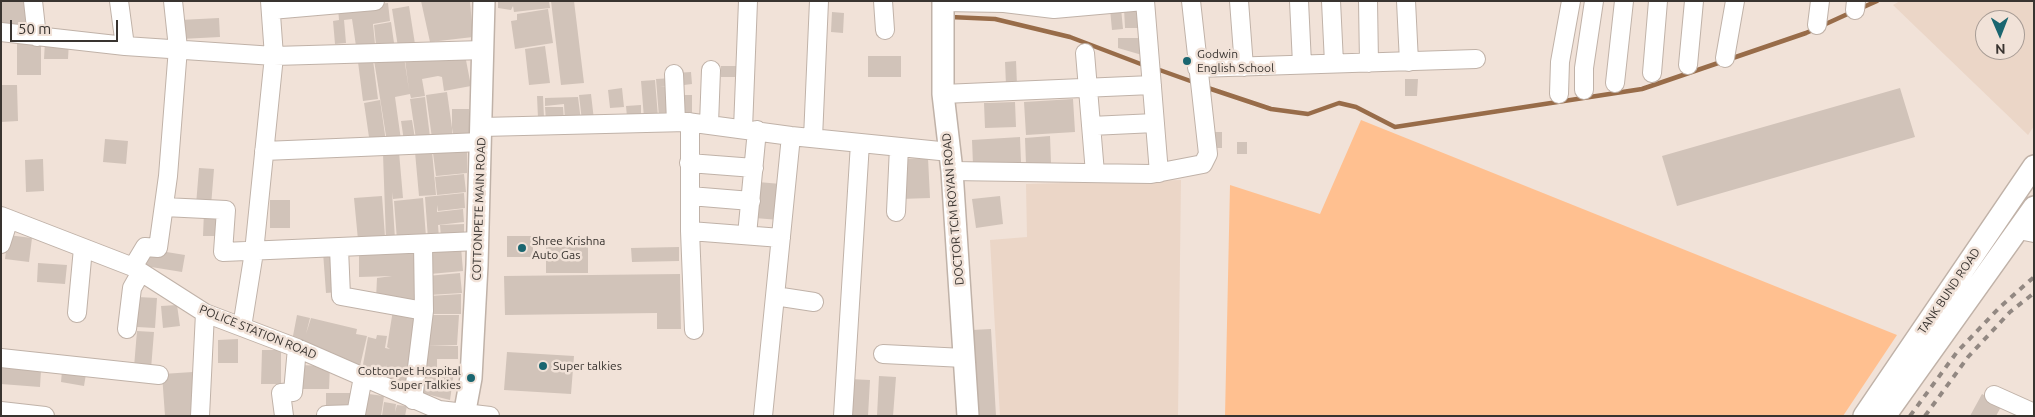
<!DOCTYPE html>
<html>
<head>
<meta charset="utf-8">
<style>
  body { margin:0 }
  #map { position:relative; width:2035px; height:417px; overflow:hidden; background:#f1e2d8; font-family:Ubuntu,sans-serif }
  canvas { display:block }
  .frame { position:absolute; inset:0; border:2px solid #393430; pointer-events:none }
  .north { position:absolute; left:1975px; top:10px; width:50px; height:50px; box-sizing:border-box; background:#f1e2d8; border:1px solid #a79c95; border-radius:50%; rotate:179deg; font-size:14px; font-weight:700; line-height:20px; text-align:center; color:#393430 }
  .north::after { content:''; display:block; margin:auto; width:18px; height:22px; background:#1a6670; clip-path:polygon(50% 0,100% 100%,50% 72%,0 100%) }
  .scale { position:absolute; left:10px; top:20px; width:108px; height:22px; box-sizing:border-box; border:2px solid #393430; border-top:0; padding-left:6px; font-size:15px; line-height:18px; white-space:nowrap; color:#393430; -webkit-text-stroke:4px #f1e2d8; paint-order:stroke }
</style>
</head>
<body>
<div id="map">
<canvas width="2035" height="417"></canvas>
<div class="frame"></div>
<div class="north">N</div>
<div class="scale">50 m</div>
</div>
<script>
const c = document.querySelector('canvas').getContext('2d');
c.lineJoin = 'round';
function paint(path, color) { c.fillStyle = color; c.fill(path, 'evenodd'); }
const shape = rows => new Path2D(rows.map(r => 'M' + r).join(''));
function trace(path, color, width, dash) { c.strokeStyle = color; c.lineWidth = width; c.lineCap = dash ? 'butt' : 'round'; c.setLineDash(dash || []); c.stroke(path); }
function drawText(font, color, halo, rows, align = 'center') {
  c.font = font + ' Ubuntu,sans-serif'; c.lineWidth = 5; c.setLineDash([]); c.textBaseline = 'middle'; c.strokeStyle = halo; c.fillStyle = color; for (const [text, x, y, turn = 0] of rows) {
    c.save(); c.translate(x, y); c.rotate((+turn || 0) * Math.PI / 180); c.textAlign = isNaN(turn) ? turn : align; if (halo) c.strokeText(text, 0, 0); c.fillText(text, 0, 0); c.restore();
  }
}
paint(shape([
  [1900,1,2034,1,2034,126,2028,135,1893,5],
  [1985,20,2015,20,2015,50,1985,50],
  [1181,180,1178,416,1000,416,990,240,1027,237,1026,184]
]), '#ebd6c7');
paint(shape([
  [1361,120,1897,335,1843,416,1225,416,1230,185,1320,214]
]), '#ffc090');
trace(shape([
  [1859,9,1877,1],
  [950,17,995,19,1070,37,1146,66],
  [1154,68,1196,83],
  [1205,87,1271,109,1308,114,1339,103,1356,107,1395,127,1642,89,1806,33,1852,12]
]), '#986c49', 4.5);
paint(shape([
  [1,1,28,1,29,23,1,25],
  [421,1,470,1,473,37,430,42],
  [498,1,549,1,550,8,514,12,513,6,511,10,498,8],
  [551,1,574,1,584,83,561,85],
  [388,3,390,21,373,24,375,44,356,46,352,19,344,20,346,43,335,44,333,21,339,20,338,8],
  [409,6,415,44,398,47,392,9],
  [1137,7,1138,28,1125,28,1124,8],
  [1121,8,1123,29,1112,30,1110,9],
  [548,9,553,43,515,49,511,21,517,20,517,14],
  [832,12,844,13,843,33,831,32],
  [219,18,220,37,181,39,180,20],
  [391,22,394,43,376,45,374,25],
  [1118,38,1141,38,1142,55,1118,48],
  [17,39,41,39,41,75,17,75],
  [45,41,69,42,68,59,44,59],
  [545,46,550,83,529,85,525,49],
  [465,55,471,86,444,91,442,77,438,76,422,79,425,96,411,98,410,94,395,97,401,140,387,142,374,60,404,57,409,90,405,60],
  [868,56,901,56,901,77,868,77],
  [373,60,378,99,363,101,358,62],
  [1016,61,1017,85,1006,85,1005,62],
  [721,66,737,66,737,77,721,77],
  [691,72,692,84,676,86,675,73],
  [672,78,673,86,660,87,673,87,674,116,659,117,656,79],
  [1405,79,1418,79,1417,96,1405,96],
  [655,80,658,117,644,118,641,81],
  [1,85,17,85,18,121,1,122],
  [622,88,624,107,610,108,608,90],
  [1900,88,1915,137,1677,206,1662,156],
  [447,92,453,135,432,138,426,95],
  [591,94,594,120,582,121,579,95],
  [677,95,692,95,692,116,677,117],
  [537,96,543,96,544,118,538,118],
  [425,97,430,137,416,139,410,99],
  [578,97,581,121,565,121,564,104,545,106,545,98],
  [1073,99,1075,132,1026,135,1024,102],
  [380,100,386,142,370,144,364,103],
  [1015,102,1016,127,985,128,984,103],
  [641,105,641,116,627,117,626,106],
  [545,107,563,107,564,121,546,121],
  [452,109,469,109,469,135,452,135],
  [412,120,415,139,404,141,401,121],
  [1210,132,1222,132,1222,148,1210,148],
  [1050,136,1051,163,1026,164,1025,138],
  [1020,137,1021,162,973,165,972,140],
  [105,139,128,141,126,164,103,162],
  [1237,142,1247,142,1247,154,1237,154],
  [467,149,467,173,436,176,433,153],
  [432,151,436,195,419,196,415,152],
  [399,152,403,198,393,199,392,192,395,239,386,240,383,154],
  [928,158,930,198,900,199,899,159],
  [43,159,44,191,26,192,25,160],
  [199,168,214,169,211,206,196,205],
  [464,174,466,192,437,195,435,177],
  [758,182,781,184,779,220,755,218],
  [464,193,465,208,438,211,437,205,437,212,463,209,464,222,438,225,439,238,428,239,425,197],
  [382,196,385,237,358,240,354,198],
  [1000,196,1003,224,976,228,972,199],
  [423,198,426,237,397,240,394,201],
  [270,200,290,200,290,228,270,228],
  [204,211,221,211,220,236,203,236],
  [464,224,464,236,441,238,440,225],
  [8,235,32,238,29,262,5,259],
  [507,236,533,236,533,257,507,257],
  [588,246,588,273,546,273,546,247],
  [461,247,463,271,430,274,428,249],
  [679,247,679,261,632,262,631,248],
  [148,249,185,255,182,272,145,266],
  [359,250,421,251,421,305,376,299,377,278,392,276,359,277],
  [335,251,338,292,326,293,323,252],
  [38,263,67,265,65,284,37,282],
  [460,273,462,293,429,295,427,276],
  [680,274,681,329,657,329,657,313,505,315,504,276],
  [461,294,461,314,429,314,429,296],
  [138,297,157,298,155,328,137,327],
  [177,305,180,326,163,328,161,306],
  [393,310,419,314,411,386,385,379,387,363,385,375,362,370,368,337,376,339,377,335,387,336,385,348,390,349,387,347],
  [297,315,310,318,306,334,311,318,357,329,356,334,367,336,360,366,339,361,292,341],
  [429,315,459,315,457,345,427,346],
  [991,329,996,416,978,416,972,330],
  [137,331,154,332,151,369,134,367],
  [238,339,238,363,218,363,218,340],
  [427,346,458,346,458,359,437,359,437,368,425,368],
  [262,350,281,350,281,384,261,384],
  [507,352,574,356,571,394,504,390],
  [299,365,330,366,329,389,298,389],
  [1,367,41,370,40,387,1,384],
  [424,369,454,372,450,400,422,393],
  [62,371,86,374,84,386,61,382],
  [193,372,195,415,165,416,162,374],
  [879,376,896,377,893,416,877,416],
  [849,379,870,380,868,416,847,416],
  [326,393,355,393,355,411,326,412],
  [361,393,384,396,381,416,358,416],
  [1982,394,2002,405,1996,416,1970,416],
  [384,402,396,404,395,412,397,405,407,406,405,416,382,416]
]), '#d1c3b9');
const minor = shape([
  [33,1,37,37],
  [119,1,125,46],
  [883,1,885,30],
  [1145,1,1159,173],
  [1239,1,1244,67],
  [1299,1,1302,64],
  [1331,1,1334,63],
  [1368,1,1369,63],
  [1406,1,1409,62],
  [943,2,1004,3,1054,9,1144,1],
  [271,10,375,1],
  [1855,10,1856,1],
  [1817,25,1820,1],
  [1,32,125,46,274,56,484,50],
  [1085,53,1095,173],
  [1725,58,1735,1],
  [1688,65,1694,1],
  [1197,68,1476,59],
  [1652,73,1658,1],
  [674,74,676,122],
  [1615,83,1624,1],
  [1584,90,1584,68,1594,1],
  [943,94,1152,85],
  [1559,94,1560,62,1571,1],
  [690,122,690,231,694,330],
  [709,124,711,70],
  [1091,126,1155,123],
  [482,127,687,122,791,136,950,152],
  [743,129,748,1],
  [813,138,819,1],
  [264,151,481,142],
  [689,163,754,168],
  [952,171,1151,174,1203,164,1208,154,1191,1],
  [690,196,751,201],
  [164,207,226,210,223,252,478,241],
  [896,212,899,147],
  [1,216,133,267,205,313,297,348,439,410,490,416],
  [2019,230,2034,233],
  [690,231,781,238],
  [747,235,757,130],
  [1,244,9,219],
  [339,248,341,296,424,311],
  [133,267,145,247,158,248,168,176,178,48,173,1],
  [775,296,814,302],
  [77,313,83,248],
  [242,327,254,252,274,56,270,1],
  [127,329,132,288,141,272],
  [883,354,964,358],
  [1,358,159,375],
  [1994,395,2034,413],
  [413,400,424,311,423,244],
  [1,411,45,416],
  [326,415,356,414,363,377],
  [200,416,205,313],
  [284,416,281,393,293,392,297,348],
  [763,416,791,136],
  [843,416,860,143]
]);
const major = shape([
  [943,1,943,94,952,171,968,416],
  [464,416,471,378,477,265,484,1],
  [1864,416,2034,166],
  [1885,416,2034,207]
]);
trace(minor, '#c0b2a8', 20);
trace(major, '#c0b2a8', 24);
trace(minor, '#fff', 18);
trace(major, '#fff', 21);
trace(shape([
  [1910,416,1957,352,2000,307,2034,277],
  [1925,416,1968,357,2010,312,2034,293]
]), '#928882', 4, [6, 6]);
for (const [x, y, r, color] of [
  [1187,61,5,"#1a6670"],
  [522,248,5,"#1a6670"],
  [543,366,5,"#1a6670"],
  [471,378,5,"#1a6670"]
]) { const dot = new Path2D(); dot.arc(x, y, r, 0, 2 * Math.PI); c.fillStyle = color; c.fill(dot); trace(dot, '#f1e2d8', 2); }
drawText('12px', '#393430', '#f1e2d8', [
  ["Godwin",1197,54],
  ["English School",1197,68],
  ["Shree Krishna",532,241],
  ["Auto Gas",532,255],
  ["Super talkies",553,366],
  ["Cottonpet Hospital",461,371,"right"],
  ["Super Talkies",461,385,"right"]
], 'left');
drawText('12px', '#393430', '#f1e2d8', [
  ["COTTONPETE MAIN ROAD",479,209,-88],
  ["DOCTOR TCM ROYAN ROAD",953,209,-95],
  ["TANK BUND ROAD",1949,291,-56],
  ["POLICE STATION ROAD",258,332,22]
]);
</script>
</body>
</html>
